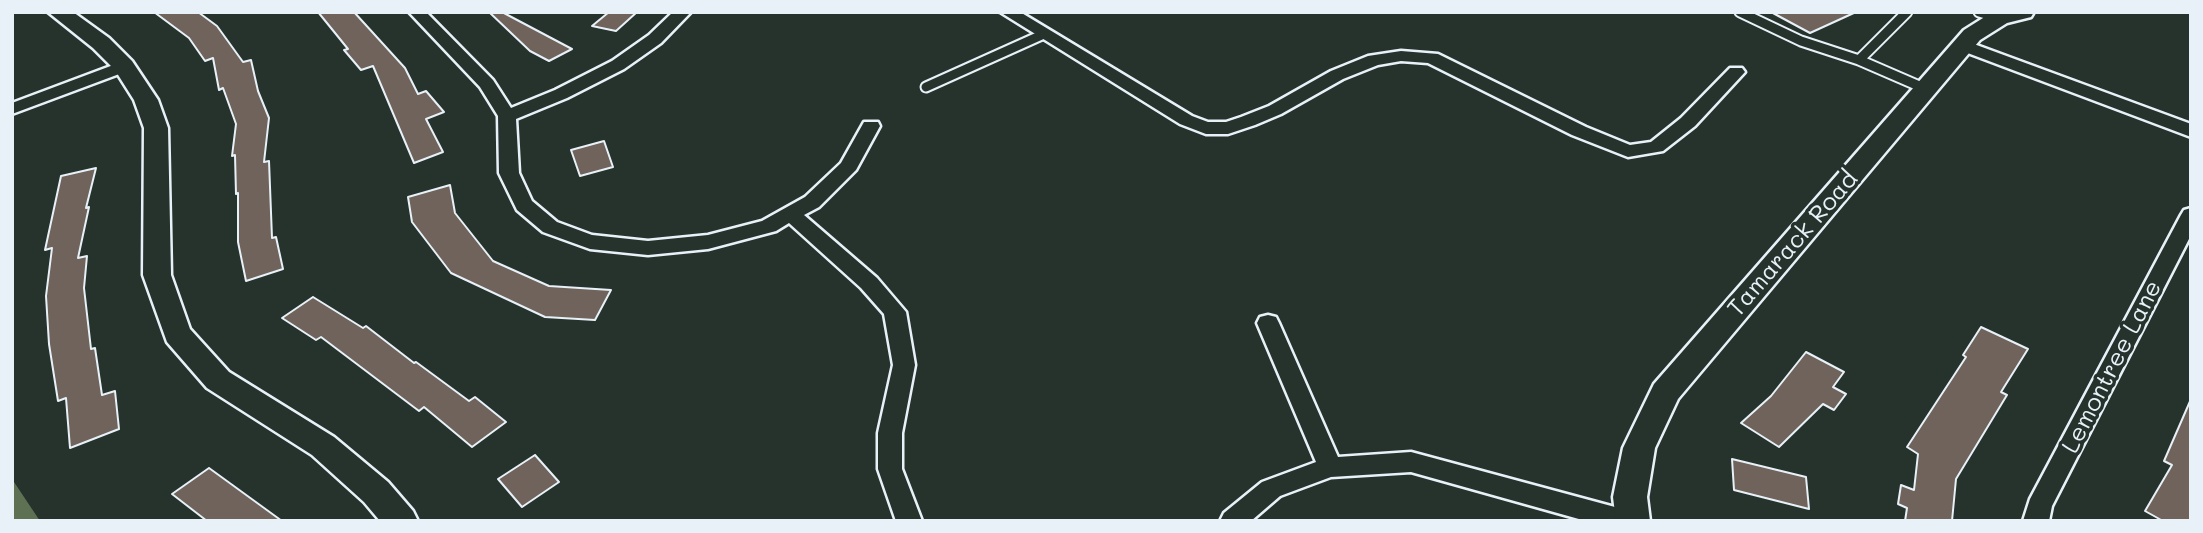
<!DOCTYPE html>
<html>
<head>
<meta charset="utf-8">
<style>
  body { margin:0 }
  #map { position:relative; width:2203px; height:533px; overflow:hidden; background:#26332d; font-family:Mali,sans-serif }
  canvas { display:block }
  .frame { position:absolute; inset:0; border:14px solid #e8f1f8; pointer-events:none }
</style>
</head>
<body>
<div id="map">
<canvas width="2203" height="533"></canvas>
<div class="frame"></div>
</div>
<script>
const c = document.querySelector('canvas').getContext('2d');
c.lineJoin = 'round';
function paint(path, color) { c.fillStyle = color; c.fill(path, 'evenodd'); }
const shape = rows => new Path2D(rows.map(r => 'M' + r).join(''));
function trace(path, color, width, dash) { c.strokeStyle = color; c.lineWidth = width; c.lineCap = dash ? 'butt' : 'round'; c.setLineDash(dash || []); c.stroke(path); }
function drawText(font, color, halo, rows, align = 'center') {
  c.font = font + ' Mali,sans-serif'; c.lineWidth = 7; c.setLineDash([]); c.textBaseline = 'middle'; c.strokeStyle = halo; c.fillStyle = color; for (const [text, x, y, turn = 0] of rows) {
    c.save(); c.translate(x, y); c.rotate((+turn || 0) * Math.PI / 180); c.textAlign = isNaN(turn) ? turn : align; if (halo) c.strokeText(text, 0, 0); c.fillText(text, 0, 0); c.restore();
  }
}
paint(shape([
  [12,479,40,521,12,521]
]), '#5e7153');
const building = shape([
  [154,12,198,12,217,26,243,62,251,60,258,91,269,118,264,162,269,161,272,238,276,237,283,269,246,281,238,242,238,193,236,194,235,155,232,156,236,124,223,88,219,90,213,58,205,61,189,38,154,12],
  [318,12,354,12,405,68,418,94,426,91,444,112,426,119,443,152,414,163,373,66,361,70,344,50,348,49,318,12],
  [489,12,502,12,572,49,549,61,530,51,489,12],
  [609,12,637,12,616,31,592,26,609,12],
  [1771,12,1856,12,1810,33,1771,12],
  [604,141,613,167,580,176,571,150,604,141],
  [96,168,86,208,89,207,78,258,87,256,84,288,91,349,95,348,102,395,115,391,119,429,70,448,66,398,58,401,49,344,46,296,52,248,45,250,61,176,96,168],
  [450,185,455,213,493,261,549,286,611,290,595,320,545,317,451,273,412,222,408,197,450,185],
  [313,297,363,328,366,326,414,363,416,362,469,401,475,397,506,422,472,447,424,407,419,411,321,337,316,340,282,318,313,297],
  [1981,327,2028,349,2001,392,2007,395,1956,479,1952,521,1905,521,1907,508,1898,504,1901,485,1914,490,1918,454,1907,447,1966,357,1963,355,1981,327],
  [1806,352,1844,372,1833,387,1846,394,1834,410,1823,404,1779,447,1741,423,1771,396,1806,352],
  [2191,399,2191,521,2163,521,2145,511,2172,465,2164,461,2191,399],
  [535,455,559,482,522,507,498,479,535,455],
  [1732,459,1806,477,1809,509,1734,490,1732,459],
  [209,468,282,521,207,521,172,494,209,468]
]);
paint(building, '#6f635b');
trace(building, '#e8f1f8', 2);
const lane = shape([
  [1740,12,1801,41,1859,60,1926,89],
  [1979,12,1999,18],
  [1859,60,1907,12],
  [926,87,1044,34]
]);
const street = shape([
  [409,12,426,12,493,80,511,108,555,90,612,61,649,35,673,12,691,12,661,43,624,69,567,98,516,119,519,173,532,201,557,222,592,235,648,241,708,235,762,221,805,197,841,163,864,122,878,122,880,126,856,170,819,207,804,215,877,278,906,312,915,365,902,433,902,469,922,521,896,521,878,469,878,433,893,365,884,314,861,288,789,223,776,231,708,249,648,255,590,249,543,232,517,210,499,173,498,116,480,87,409,12],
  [1000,12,1020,12,1192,116,1208,122,1226,122,1241,117,1269,106,1331,71,1368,56,1401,51,1438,54,1586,127,1630,145,1651,142,1681,118,1730,68,1742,68,1745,72,1695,126,1663,151,1628,157,1572,135,1428,63,1401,61,1378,65,1343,79,1281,114,1255,125,1228,134,1206,134,1180,124,1000,12],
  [1963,40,2191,124,2191,137,1957,49,1954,45,1963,40],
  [124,61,133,66,130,70,12,114,12,103,124,61],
  [2191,208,2191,235,2052,506,2049,521,2023,521,2030,499,2181,215,2184,210,2191,208],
  [1268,315,1276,317,1279,323,1338,457,1411,452,1626,510,1635,513,1639,521,1586,521,1411,472,1331,477,1280,496,1251,521,1220,521,1224,513,1262,482,1316,462,1257,323,1260,317,1268,315]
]);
const secondary = shape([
  [48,12,73,12,109,38,132,61,158,100,168,128,171,275,190,329,229,372,334,437,388,482,413,511,418,521,380,521,364,502,312,455,207,388,167,342,143,275,144,128,134,100,115,70,93,48,48,12],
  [2034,12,2031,17,2007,23,1980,40,1678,399,1655,448,1647,497,1650,521,1616,521,1613,497,1623,448,1654,384,1964,30,1991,13,2034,12]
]);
trace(lane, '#e8f1f8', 13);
trace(street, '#e8f1f8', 5);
trace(secondary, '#e8f1f8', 5);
trace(lane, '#26332d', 9);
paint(street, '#26332d');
paint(secondary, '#26332d');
drawText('24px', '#e8f1f8', '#26332d', [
  ["Tamarack Road",1793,244,-49],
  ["Lemontree Lane",2112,367,-63]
]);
</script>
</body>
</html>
